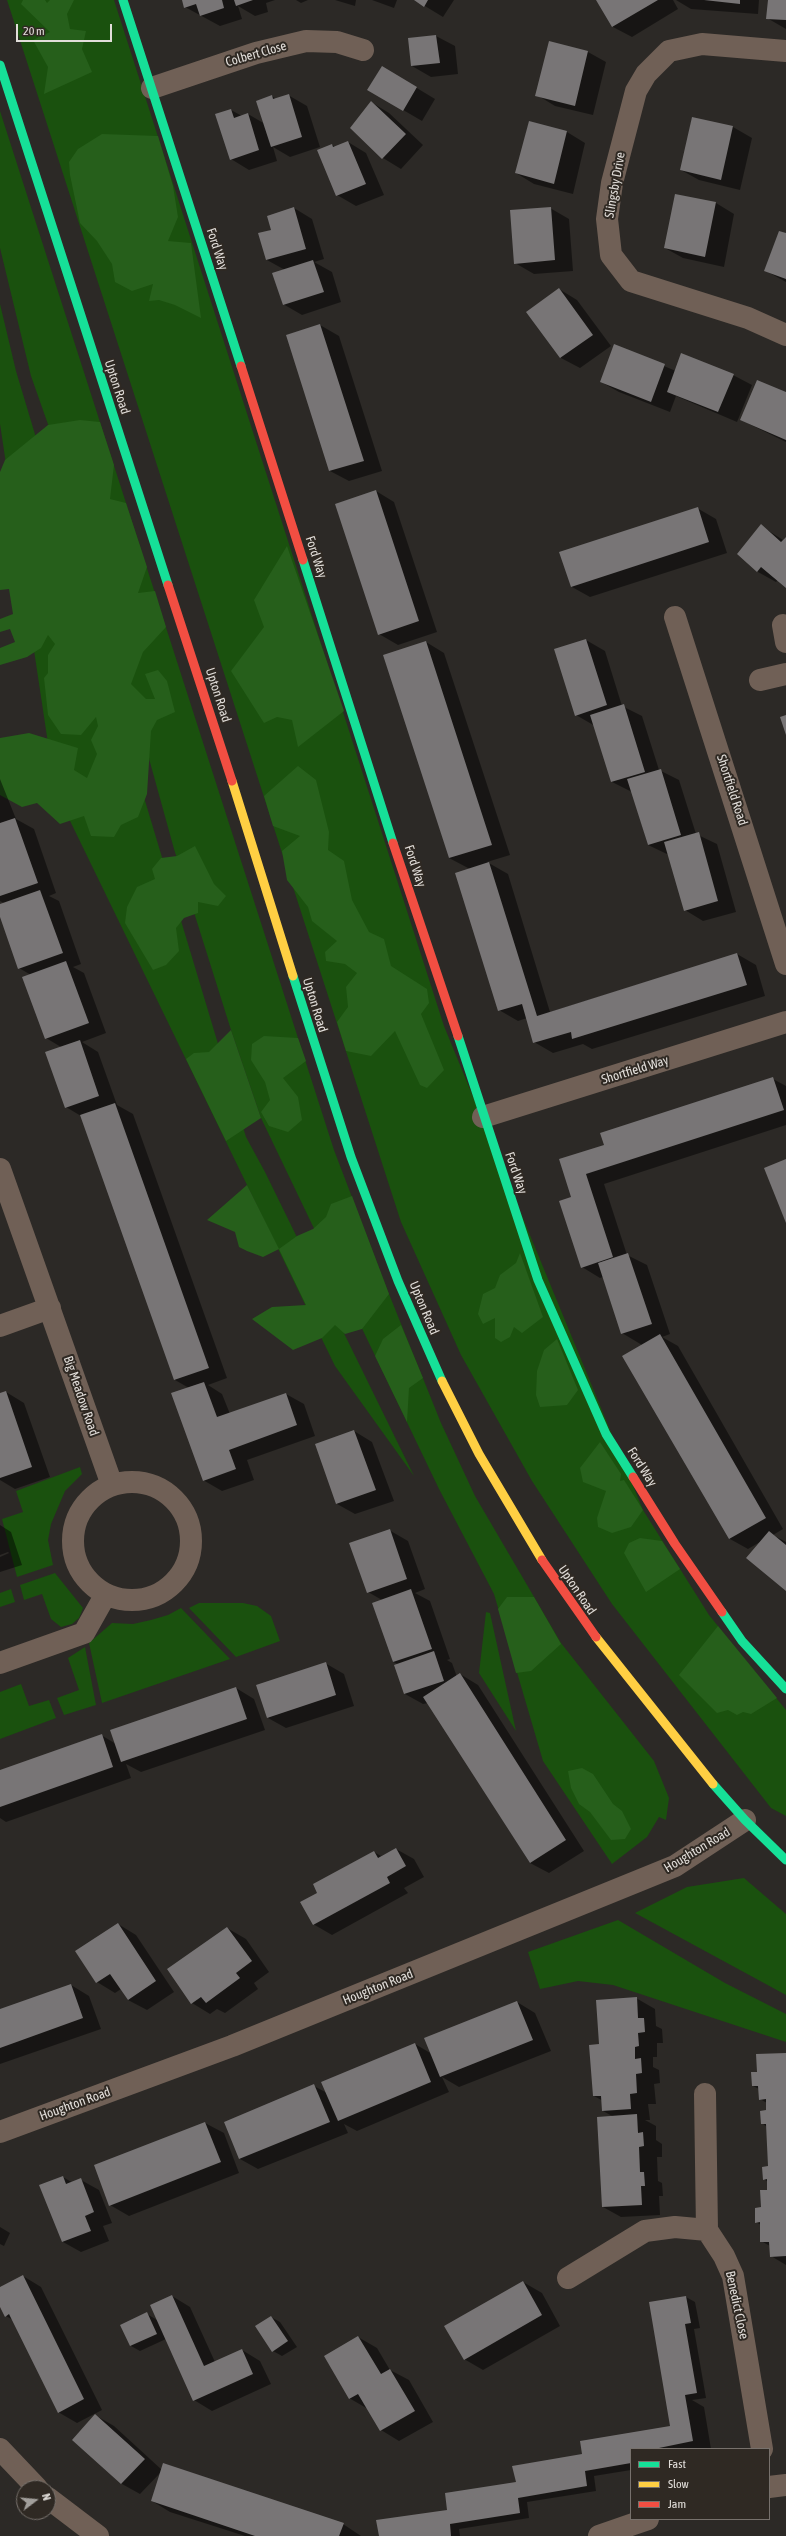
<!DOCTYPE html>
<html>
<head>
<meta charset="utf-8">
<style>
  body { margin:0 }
  #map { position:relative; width:786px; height:2536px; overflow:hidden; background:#2c2926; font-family:"Asap Condensed",sans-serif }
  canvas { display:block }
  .legend { position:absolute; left:630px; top:2448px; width:140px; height:72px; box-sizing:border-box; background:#2f2923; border:1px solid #77716c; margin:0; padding:5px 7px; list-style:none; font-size:12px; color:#e2deda }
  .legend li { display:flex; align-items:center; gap:8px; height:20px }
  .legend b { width:20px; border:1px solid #77716c }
  .north { position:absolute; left:16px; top:2480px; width:40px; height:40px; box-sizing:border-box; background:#2f2923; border:1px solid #77716c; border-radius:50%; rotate:74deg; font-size:11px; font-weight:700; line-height:16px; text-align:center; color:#e2deda }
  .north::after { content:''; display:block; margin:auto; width:14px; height:18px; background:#a29f9b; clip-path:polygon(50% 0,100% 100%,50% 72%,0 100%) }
  .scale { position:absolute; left:16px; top:24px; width:96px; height:18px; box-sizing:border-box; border:2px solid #e2deda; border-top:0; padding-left:5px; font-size:12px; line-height:14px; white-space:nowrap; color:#e2deda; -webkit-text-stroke:3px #2f2923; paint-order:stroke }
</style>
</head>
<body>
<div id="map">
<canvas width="786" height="2536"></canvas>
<ul class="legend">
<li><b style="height:5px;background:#16e098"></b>Fast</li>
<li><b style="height:5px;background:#ffcf43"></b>Slow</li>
<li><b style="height:5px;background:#f24e42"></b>Jam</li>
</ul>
<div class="north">N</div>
<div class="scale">20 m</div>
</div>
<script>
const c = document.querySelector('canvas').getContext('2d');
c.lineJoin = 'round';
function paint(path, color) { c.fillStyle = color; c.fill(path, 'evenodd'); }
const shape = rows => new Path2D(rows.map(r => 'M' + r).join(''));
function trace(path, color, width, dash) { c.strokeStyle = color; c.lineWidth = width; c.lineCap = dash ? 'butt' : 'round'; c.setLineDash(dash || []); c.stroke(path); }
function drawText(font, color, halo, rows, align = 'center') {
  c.font = font + ' "Asap Condensed",sans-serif'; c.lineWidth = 4; c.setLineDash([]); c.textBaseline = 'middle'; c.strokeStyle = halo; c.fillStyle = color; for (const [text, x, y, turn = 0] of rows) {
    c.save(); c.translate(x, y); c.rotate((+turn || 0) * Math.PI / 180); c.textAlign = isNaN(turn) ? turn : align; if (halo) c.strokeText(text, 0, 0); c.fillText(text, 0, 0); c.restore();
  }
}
paint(shape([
  [7,0,114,0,444,1026,643,1510,709,1615,786,1710,786,1816,771,1808,612,1604,532,1481,461,1355,401,1222],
  [0,111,334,1150,389,1294,441,1423,475,1496,561,1643,654,1761,669,1798,666,1820,659,1817,647,1837,612,1864,543,1761,494,1594,439,1489,261,1118,231,1030,174,849,88,538,31,376,0,248],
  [0,304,16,371,246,1137,265,1172,414,1476,335,1366,55,790,0,424],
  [80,1467,82,1474,65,1491,51,1524,48,1540,53,1565,17,1577,2,1519,23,1512,16,1491],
  [55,1573,83,1608,79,1618,72,1624,61,1627,51,1619,42,1594,24,1600,20,1585],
  [11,1589,15,1602,0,1607,0,1593],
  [199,1603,243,1603,257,1606,271,1616,280,1641,236,1657,189,1608],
  [181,1608,230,1659,102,1703,89,1643,112,1623,133,1624,151,1620,168,1615],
  [486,1612,490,1613,516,1731,479,1673],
  [85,1647,96,1705,64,1715,57,1698,79,1690,68,1658],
  [21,1684,29,1706,49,1700,56,1718,0,1739,0,1692],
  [744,1878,786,1914,786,1995,635,1913,687,1887],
  [618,1920,725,1983,786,2014,786,2042,613,1985,578,1981,540,1989,528,1952]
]), '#1a510e');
paint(shape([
  [23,0,45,0,47,3,50,0,74,0,67,14,70,29,86,31,82,49,92,72,44,94,48,67,33,40,50,32,21,4],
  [102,134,158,136,173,186,178,217,168,241,191,243,201,318,175,305,159,300,149,301,153,284,132,291,115,282,112,264,97,241,80,223,70,175,69,162,78,149],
  [80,420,100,422,114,465,110,499,126,503,147,567,138,593,155,591,166,627,143,652,131,684,146,699,155,699,145,674,158,670,167,681,175,712,157,720,151,731,147,794,138,817,121,825,114,837,91,836,84,816,60,824,37,803,22,807,0,795,0,738,29,733,78,748,74,770,87,778,97,754,91,740,98,726,96,717,81,735,61,734,48,715,44,678,48,673,48,655,55,644,48,635,41,648,27,657,0,665,0,648,15,642,10,629,0,632,0,619,13,614,9,589,0,590,0,472,5,460,48,425],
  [287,546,344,711,298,747,292,720,277,717,264,723,231,671,264,627,254,600],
  [298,766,316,780,329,832,328,850,344,861,352,900,369,932,384,939,391,966,427,989,429,1003,421,1014,444,1070,427,1088,420,1085,395,1031,371,1056,346,1051,337,1022,348,1007,346,987,357,973,345,964,326,961,325,952,337,941,312,921,308,907,287,880,282,851,300,836,273,826,264,796],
  [195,846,214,884,226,896,218,906,198,902,198,913,184,918,176,928,179,951,166,965,153,970,125,923,127,907,137,887,155,879,152,869,161,858,177,856],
  [231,1030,261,1118,226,1141,186,1059,194,1053,209,1052],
  [264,1036,298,1038,306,1061,283,1078,298,1097,302,1120,288,1132,269,1126,261,1112,270,1100,265,1082,251,1060,252,1044],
  [247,1185,279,1249,297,1236,313,1229,326,1217,331,1204,352,1196,389,1294,362,1329,345,1334,335,1325,322,1338,293,1350,252,1319,272,1307,306,1305,279,1249,263,1257,247,1251,239,1247,235,1232,207,1220],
  [520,1253,543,1317,522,1333,514,1327,510,1337,501,1342,495,1338,495,1318,483,1324,478,1314,483,1294,495,1288,500,1275,516,1263],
  [401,1325,423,1378,409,1388,407,1422,375,1356,383,1339],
  [557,1339,578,1390,567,1405,540,1407,536,1395,537,1371,544,1350],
  [600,1442,621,1474,620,1481,624,1480,643,1510,631,1527,612,1533,598,1527,597,1518,606,1491,583,1482,580,1468],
  [640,1538,662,1541,680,1569,646,1592,624,1553,629,1543],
  [507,1597,534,1597,561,1644,531,1671,516,1673,498,1609],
  [718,1626,777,1698,751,1714,743,1712,737,1715,728,1710,717,1713,679,1675],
  [582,1768,593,1774,613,1804,622,1811,631,1829,625,1839,611,1840,590,1812,579,1804,571,1788,568,1771]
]), '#265f1b');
paint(shape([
  [183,0,275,0,266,3,268,12,255,16,238,6,242,19,220,26,185,7],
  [296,0,308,0,301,3],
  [335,0,356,0,355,6],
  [372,0,397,0,394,8],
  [415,0,454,0,443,17],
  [597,0,673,0,678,9,632,37,613,27],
  [676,0,759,0,758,14,691,9],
  [769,0,786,0,786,29,767,18],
  [436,36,455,46,458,74,431,77,412,66,409,39],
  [588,52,606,62,593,115,555,106,537,95],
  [382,67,435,99,422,121,369,90],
  [288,95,307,106,320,147,290,157,273,147,277,161,249,170,231,159,231,110,242,116,248,114,265,124,272,96,276,99],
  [371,102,389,113,423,145,401,169,383,158],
  [692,118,733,127,752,138,740,190,699,180,681,170],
  [529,122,567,132,585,143,573,194,534,184,516,173],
  [348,142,366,153,384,195,356,206,337,195,332,145,336,147],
  [676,195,716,203,734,214,724,267,683,258,665,248],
  [294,208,312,219,324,259,314,262,332,272,341,302,302,315,283,304,285,270,267,260,259,234,272,230],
  [550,208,569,219,573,271,534,274,515,263],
  [786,234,786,282,766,271],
  [559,289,577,300,611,346,580,368,561,358,528,312],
  [320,325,339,336,382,471,349,481,330,471,287,335],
  [615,346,676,371,733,375,752,385,737,422,676,396,670,412,619,392,601,382],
  [786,393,786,442,741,420],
  [376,491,394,502,437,632,398,645,379,634],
  [697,508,716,519,727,553,590,597,572,587,560,553],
  [761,526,783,540,786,537,786,586,778,580,776,582,758,572,739,554],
  [586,640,605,651,622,706,642,716,659,770,679,780,696,834,717,844,736,912,703,921,685,910,669,855,648,845,632,792,612,782,595,726,576,715],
  [426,642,444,653,510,855,487,862,508,874,550,1012,737,954,756,965,765,996,592,1049,583,1044,553,1053,534,1042,527,1018,518,1021,499,1010,470,869,449,858],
  [0,779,16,819,34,829,56,893,49,896,59,901,81,964,73,967,84,973,106,1033,82,1042,98,1052,117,1105,133,1114,227,1378,208,1385,222,1394,230,1414,286,1394,304,1404,315,1436,247,1460,254,1480,222,1491,203,1480,189,1388,175,1380,81,1116,66,1107,61,1047,46,1038,31,975,19,968,0,915,0,905,4,903,0,901],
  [773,1079,786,1086,786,1125,604,1184,627,1255,647,1265,670,1334,662,1337,678,1346,783,1529,773,1535,786,1542,786,1590,760,1542,748,1549,730,1539,642,1345,622,1333,603,1277,600,1278,582,1267,572,1197,561,1160,605,1146],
  [6,1392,24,1403,50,1477,15,1489,0,1480,0,1395],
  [354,1431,372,1442,394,1501,355,1514,337,1504,316,1445],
  [0,1525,11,1532,22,1565,0,1572,0,1557,9,1553,8,1552,0,1555],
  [389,1530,408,1541,425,1589,415,1593,430,1601,450,1659,447,1660,452,1663,457,1677,460,1674,478,1685,584,1851,549,1873,530,1863,428,1703,423,1704,405,1694,398,1664,393,1662,382,1600,368,1592],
  [325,1663,344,1674,354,1706,286,1728,268,1718],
  [236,1688,254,1699,265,1730,141,1772,126,1764,131,1778,6,1822,0,1818,0,1771,101,1735,116,1744],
  [396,1849,414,1859,424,1877,404,1888,408,1893,332,1935,313,1924,318,1893,374,1852,381,1856],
  [118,1924,136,1935,174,1992,147,2010,128,2000,121,1989,115,1993,97,1982],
  [227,1928,246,1939,269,1972,254,1983,258,1989,225,2013,217,2009,210,2014,192,2003],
  [71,1985,89,1996,101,2029,0,2064,0,2010],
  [636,1998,655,2009,656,2026,662,2029,663,2043,657,2043,657,2057,653,2057,653,2067,659,2070,660,2083,654,2084,656,2104,648,2104,650,2120,645,2120,656,2126,656,2140,662,2144,662,2157,657,2157,658,2181,662,2183,663,2196,659,2196,660,2215,621,2217,603,2207,614,2117,603,2111,603,2101,594,2096,600,2045],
  [517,2002,535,2013,551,2051,459,2087,442,2077,449,2092,357,2131,344,2124,348,2133,258,2169,240,2159,225,2122,314,2086,327,2093,415,2044,432,2054],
  [786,2054,786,2265,771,2256,770,2246,761,2241,761,2225,756,2222,768,2191,768,2182,764,2179,769,2167,767,2127,762,2123,767,2111,767,2103,760,2099,759,2089,753,2086,758,2073],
  [205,2123,224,2133,239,2173,129,2216,110,2205],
  [63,2177,73,2183,81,2180,99,2190,112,2223,103,2226,109,2241,81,2252,63,2242],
  [0,2227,10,2233,4,2246,0,2244],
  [23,2276,41,2287,102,2410,77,2423,58,2412,13,2320,6,2316,0,2305,0,2288],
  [523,2282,542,2293,560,2326,483,2370,464,2359],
  [172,2296,190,2307,215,2362,242,2350,260,2361,271,2384,212,2411,194,2400,166,2339,140,2351,131,2346,147,2314,157,2320],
  [686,2297,695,2302,700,2328,694,2329,706,2398,692,2400,704,2407,711,2449,631,2449,631,2470,594,2476,596,2491,527,2502,529,2518,459,2529,460,2536,380,2536,517,2483,583,2455,671,2426],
  [271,2317,280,2322,297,2347,282,2356,273,2351],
  [358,2337,377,2348,390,2370,409,2380,433,2422,399,2441,381,2430,368,2409,349,2398],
  [95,2415,114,2426,162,2470,343,2524,361,2536,245,2536,170,2512,152,2501,162,2471,140,2494,122,2484,73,2440]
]), '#0007');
paint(shape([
  [182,0,222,0,224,8,200,16,196,4,184,8],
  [234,0,253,0,236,6],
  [414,0,428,0,424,7],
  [596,0,658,0,612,27],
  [704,0,740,0,740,4],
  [768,0,786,0,786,20,766,19],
  [436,35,440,63,411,66,408,38],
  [549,41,588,51,575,106,535,96],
  [382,66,417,87,403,111,367,90],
  [289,94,302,137,271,147,256,101,272,95,273,99],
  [371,101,406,134,382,159,350,128],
  [231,109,234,118,248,113,259,150,230,160,215,114],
  [692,117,733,126,721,180,680,170],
  [529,121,567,131,554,184,515,173],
  [348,141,366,184,336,196,317,150,332,144,333,147],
  [675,194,716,202,705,257,664,248],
  [294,207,306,249,266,260,258,233,271,230,267,216],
  [551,207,555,260,514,264,510,210],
  [779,231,786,233,786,279,764,271],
  [313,260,324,292,283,305,272,273],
  [559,288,593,335,560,358,526,312],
  [320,324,364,461,329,471,286,335],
  [614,344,665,364,651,402,600,382],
  [681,353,734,374,718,412,667,392],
  [757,380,786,392,786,440,740,420],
  [376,490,419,621,378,635,335,504],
  [698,507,709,542,571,587,559,552],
  [761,524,781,542,786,537,786,588,761,567,757,572,737,554],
  [586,639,607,705,575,716,554,649],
  [426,641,492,845,449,858,383,655],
  [624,704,645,772,611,782,590,715],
  [786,715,786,735,780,717],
  [661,769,681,835,648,845,627,779],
  [15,818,38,883,0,896,0,823],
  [699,832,718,901,684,911,664,842],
  [489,862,537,1016,737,953,747,985,572,1039,571,1032,533,1043,522,1004,498,1011,455,873],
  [40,890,63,953,18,969,0,917,0,904],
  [66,961,89,1023,45,1039,22,977],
  [80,1040,99,1096,65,1108,45,1052],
  [773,1077,784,1110,586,1174,613,1257,581,1268,559,1201,571,1197,559,1159,604,1145,600,1133],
  [115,1103,209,1368,174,1380,80,1115],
  [786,1159,786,1223,764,1168],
  [628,1253,652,1324,621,1334,598,1263],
  [660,1334,766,1518,729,1539,622,1356],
  [204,1382,217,1417,286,1393,297,1425,229,1450,236,1469,203,1481,171,1393],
  [6,1391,32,1467,0,1478,0,1393],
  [354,1430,376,1490,336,1504,315,1444],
  [390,1529,407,1579,367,1593,349,1543],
  [769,1531,786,1545,786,1591,746,1558],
  [411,1589,432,1649,393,1662,372,1603],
  [434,1651,444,1681,404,1694,394,1665],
  [326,1662,336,1695,267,1718,256,1685],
  [460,1673,566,1840,530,1863,423,1697],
  [236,1687,247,1719,121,1762,110,1730],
  [102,1734,113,1767,0,1807,0,1770],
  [396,1848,406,1866,387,1877,390,1883,313,1925,300,1902,317,1893,313,1884,374,1851,378,1858],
  [118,1923,156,1981,128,2000,110,1974,96,1983,75,1951],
  [227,1927,252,1961,236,1973,240,1978,206,2003,201,1997,191,2004,167,1969],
  [71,1984,83,2018,0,2048,0,2009],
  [637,1997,638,2018,644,2018,645,2032,638,2033,639,2046,635,2047,635,2059,641,2058,642,2073,636,2074,637,2093,630,2094,631,2109,602,2111,601,2096,593,2096,589,2045,599,2044,596,2000],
  [517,2001,533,2040,440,2077,424,2038],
  [415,2043,431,2082,338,2121,321,2082],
  [786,2053,786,2256,770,2257,769,2242,760,2242,760,2222,755,2223,755,2208,761,2207,760,2190,767,2190,767,2179,763,2180,762,2167,768,2166,766,2124,761,2124,760,2111,766,2110,766,2099,759,2100,758,2086,752,2086,751,2072,757,2072,756,2054],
  [314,2084,330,2122,239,2159,224,2122],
  [637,2114,638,2133,643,2132,644,2146,639,2147,640,2172,644,2172,645,2186,641,2186,642,2205,602,2207,597,2117],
  [205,2122,221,2162,109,2206,94,2165],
  [63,2176,66,2184,81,2178,94,2212,85,2216,91,2231,62,2242,39,2185],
  [23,2275,84,2399,58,2413,9,2314,5,2317,0,2307,0,2287],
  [523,2281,542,2315,464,2360,444,2326],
  [172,2295,204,2366,242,2349,253,2374,193,2401,150,2305],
  [686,2296,691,2323,685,2324,697,2393,685,2395,693,2441,654,2449,631,2449,631,2463,585,2471,587,2486,518,2498,520,2513,450,2524,451,2536,379,2536,376,2520,447,2510,445,2493,516,2482,512,2466,582,2454,580,2441,670,2426,649,2302],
  [147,2312,157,2334,130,2346,120,2325],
  [271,2316,288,2341,272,2352,255,2326],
  [358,2336,381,2374,390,2369,415,2411,380,2431,358,2394,349,2399,324,2356],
  [95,2414,145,2459,121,2484,72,2440],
  [163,2463,344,2523,339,2536,255,2536,151,2501]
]), '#787576');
trace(shape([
  [786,51,702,44,669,51,646,74,636,91,612,183,607,219,611,255,631,281,748,318,786,335],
  [152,88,256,53,306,41,337,42,363,50],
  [675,617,786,964],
  [783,625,786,642],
  [760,680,786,674],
  [483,1117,786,1022],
  [0,1169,112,1485],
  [0,1326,50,1308],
  '73 1541a59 59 0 1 1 118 0a59 59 0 1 1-118 0Z',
  [0,1663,84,1633,106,1594],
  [705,2094,707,2230,724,2256,733,2276,762,2449],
  [0,2132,232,2046,675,1866,745,1820],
  [568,2278,645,2231,675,2227,707,2230],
  [0,2449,37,2488],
  [769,2487,786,2485],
  [48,2498,98,2536],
  [599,2536,648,2519]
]), '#706056', 22);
trace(shape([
  [123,0,241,366],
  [0,65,168,585],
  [303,560,393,843],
  [293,976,351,1157,398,1281,442,1381],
  [458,1036,538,1280,606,1434,633,1477],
  [722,1612,742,1641,786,1689],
  [713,1784,745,1820,786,1860]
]), '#16e098', 9);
trace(shape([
  [232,781,293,976],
  [442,1381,479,1454,542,1560],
  [596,1637,713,1784]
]), '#ffcf43', 9);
trace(shape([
  [241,366,303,560],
  [168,585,232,781],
  [393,843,458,1036],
  [633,1477,675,1544,722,1612],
  [542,1560,596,1637]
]), '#f24e42', 9);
drawText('13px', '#e2deda', '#2f2923', [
  ["Colbert Close",256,54,-16],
  ["Slingsby Drive",615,185,-80],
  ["Ford Way",217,249,72],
  ["Upton Road",117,387,72],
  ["Ford Way",316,557,72],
  ["Upton Road",218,695,72],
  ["Shortfield Road",732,790,72],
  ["Ford Way",415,866,72],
  ["Upton Road",315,1005,73],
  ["Shortfield Way",635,1070,-17],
  ["Ford Way",516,1173,71],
  ["Upton Road",424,1308,67],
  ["Big Meadow Road",81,1396,71],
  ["Ford Way",642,1467,58],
  ["Upton Road",577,1590,56],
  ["Houghton Road",697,1850,-31],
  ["Houghton Road",378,1987,-22],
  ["Houghton Road",75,2104,-20],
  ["Benedict Close",737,2305,78]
]);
</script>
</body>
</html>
